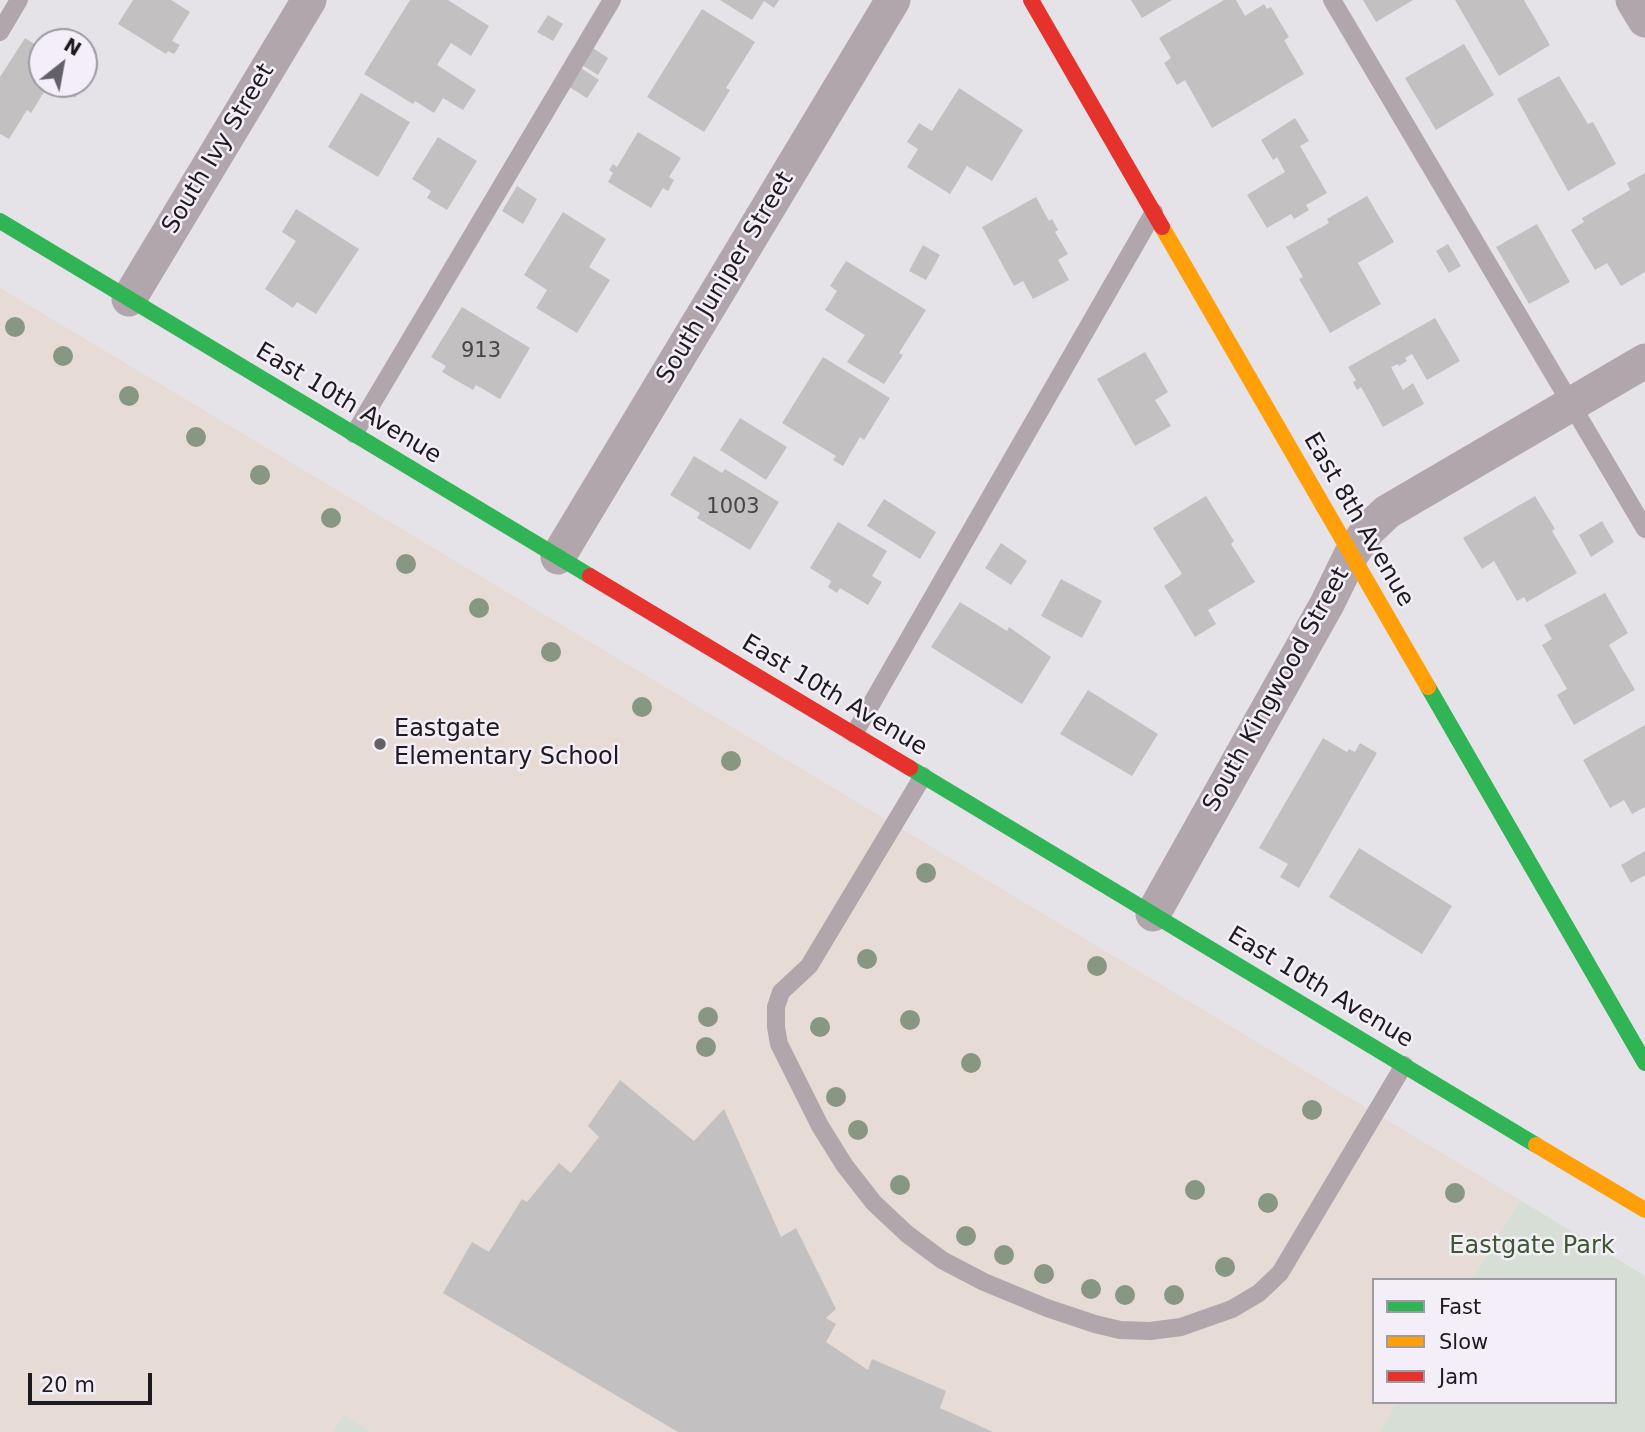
<!DOCTYPE html>
<html>
<head>
<meta charset="utf-8">
<style>
  body { margin:0 }
  #map { position:relative; width:1645px; height:1432px; overflow:hidden; background:#e5e3e8; font-family:"DejaVu Sans",sans-serif }
  canvas { display:block }
  .legend { position:absolute; left:1372px; top:1278px; width:245px; height:126px; box-sizing:border-box; background:#f3eef8; border:2px solid #9d9aa1; margin:0; padding:9px 12px; list-style:none; font-size:21px; color:#1d1b1f }
  .legend li { display:flex; align-items:center; gap:14px; height:35px }
  .legend b { width:35px; border:2px solid #9d9aa1 }
  .north { position:absolute; left:28px; top:28px; width:70px; height:70px; box-sizing:border-box; background:#f3eef8; border:2px solid #9d9aa1; border-radius:50%; rotate:31deg; font-size:19px; font-weight:700; line-height:28px; text-align:center; color:#1d1b1f }
  .north::after { content:''; display:block; margin:auto; width:24px; height:32px; background:#636165; clip-path:polygon(50% 0,100% 100%,50% 72%,0 100%) }
  .scale { position:absolute; left:28px; top:1373px; width:124px; height:32px; box-sizing:border-box; border:4px solid #1d1b1f; border-top:0; padding-left:9px; font-size:21px; line-height:24px; white-space:nowrap; color:#1d1b1f; -webkit-text-stroke:5px #f3eef8; paint-order:stroke }
</style>
</head>
<body>
<div id="map">
<canvas width="1645" height="1432"></canvas>
<ul class="legend">
<li><b style="height:9px;background:#30b455"></b>Fast</li>
<li><b style="height:9px;background:#ff9f0a"></b>Slow</li>
<li><b style="height:9px;background:#e5322d"></b>Jam</li>
</ul>
<div class="north">N</div>
<div class="scale">20 m</div>
</div>
<script>
const c = document.querySelector('canvas').getContext('2d');
c.lineJoin = 'round';
function paint(path, color) { c.fillStyle = color; c.fill(path, 'evenodd'); }
const shape = rows => new Path2D(rows.map(r => 'M' + r).join(''));
function trace(path, color, width, dash) { c.strokeStyle = color; c.lineWidth = width; c.lineCap = dash ? 'butt' : 'round'; c.setLineDash(dash || []); c.stroke(path); }
function drawText(font, color, halo, rows, align = 'center') {
  c.font = font + ' "DejaVu Sans",sans-serif'; c.lineWidth = 5; c.setLineDash([]); c.textBaseline = 'middle'; c.strokeStyle = halo; c.fillStyle = color; for (const [text, x, y, turn = 0] of rows) {
    c.save(); c.translate(x, y); c.rotate((+turn || 0) * Math.PI / 180); c.textAlign = isNaN(turn) ? turn : align; if (halo) c.strokeText(text, 0, 0); c.fillText(text, 0, 0); c.restore();
  }
}
paint(shape([
  [0,288,1520,1200,1472,1280,1374,1280,1374,1402,1397,1402,1379,1432,0,1432]
]), '#e7dbd5');
paint(shape([
  [1520,1200,1645,1276,1645,1432,1379,1432,1397,1402,1615,1402,1615,1280,1472,1280],
  [344,1415,371,1432,333,1432]
]), '#d7ded5');
paint(shape([
  [133,0,171,0,190,12,172,41,180,45,174,54,168,51,166,54,118,24],
  [410,0,448,0,489,26,471,56,451,43,437,65,476,90,463,110,443,98,434,113,415,101,413,104,364,74],
  [720,0,779,0,774,8,764,1,752,20],
  [1131,0,1172,0,1142,18],
  [1224,0,1236,0,1245,16,1264,4,1267,9,1271,7,1289,37,1284,40,1304,74,1212,128,1185,80,1177,85,1164,63,1171,58,1159,38],
  [1363,0,1413,0,1376,22],
  [1455,0,1524,0,1550,45,1499,76],
  [702,9,755,42,726,88,730,90,704,132,647,97],
  [548,15,563,24,553,41,537,32],
  [25,38,42,49,42,84,49,84,31,113,27,110,9,139,0,134,0,77],
  [1464,44,1494,95,1436,130,1405,78],
  [593,48,608,58,598,75,582,65],
  [581,68,599,80,587,98,569,87],
  [84,75,88,78,75,98,53,84,84,84],
  [1559,76,1588,124,1593,122,1616,164,1568,191,1517,99],
  [959,88,1023,130,992,181,967,166,950,194,907,167,918,149,907,142,919,123,932,131],
  [361,93,410,122,378,177,328,147],
  [1295,118,1309,141,1300,146,1327,193,1306,205,1309,210,1294,219,1291,214,1267,228,1247,195,1285,172,1277,157,1273,160,1261,140],
  [638,132,681,158,669,177,674,180,668,191,663,188,651,208,608,182,613,173,609,170,613,164,617,167],
  [438,137,477,161,447,210,427,198,431,191,412,179],
  [1645,173,1645,272,1621,286,1607,263,1595,270,1571,230,1584,222,1582,218,1630,190,1627,183],
  [517,186,537,199,523,224,502,211],
  [1367,196,1394,242,1358,263,1381,304,1330,333,1299,279,1303,277,1286,247,1329,223,1327,219],
  [1036,197,1049,221,1052,219,1058,230,1055,232,1068,254,1058,260,1069,280,1033,299,1023,281,1014,286,982,227],
  [296,209,359,249,316,314,297,302,293,308,265,289,296,241,282,232],
  [563,212,606,239,589,267,610,280,577,333,536,308,547,290,524,275],
  [1537,224,1570,282,1529,304,1496,247],
  [1448,244,1461,266,1449,273,1436,251],
  [923,245,940,255,926,280,909,271],
  [846,261,926,310,899,353,903,355,884,384,847,362,865,335,825,310,837,291,830,286],
  [462,307,530,348,500,399,476,385,473,390,442,372,446,366,431,357],
  [1435,318,1460,361,1427,380,1412,354,1405,358,1407,361,1399,366,1398,364,1391,367,1403,390,1413,383,1424,404,1383,427,1361,387,1357,390,1353,382,1356,380,1348,367],
  [1145,352,1168,392,1155,400,1171,426,1135,446,1097,379],
  [823,357,890,398,864,440,860,437,843,466,833,460,836,456,782,423],
  [740,418,787,447,766,480,720,450],
  [694,456,722,473,725,469,779,502,750,550,697,518,700,513,670,495],
  [1206,496,1234,541,1231,544,1255,582,1208,610,1216,624,1195,637,1164,586,1182,574,1153,528],
  [1535,496,1555,529,1552,531,1577,573,1527,602,1524,597,1517,601,1494,561,1482,569,1463,538],
  [884,499,936,532,920,559,867,526],
  [1602,521,1614,542,1591,557,1579,535],
  [838,522,887,551,872,576,882,582,868,605,840,588,837,593,828,587,831,581,810,568],
  [1001,543,1027,561,1011,585,985,568],
  [1061,579,1102,601,1082,638,1041,616],
  [1605,593,1628,633,1609,645,1635,690,1574,725,1557,695,1567,689,1542,645,1552,639,1544,625],
  [960,602,1007,631,1009,627,1051,657,1022,704,931,647],
  [1088,690,1158,734,1132,776,1060,734],
  [1645,725,1645,807,1632,814,1624,800,1610,808,1583,760],
  [1323,738,1347,752,1349,749,1355,752,1360,743,1377,753,1299,888,1280,877,1288,864,1259,848],
  [1359,848,1452,906,1422,954,1329,897],
  [1645,851,1645,875,1631,883,1621,865],
  [620,1080,694,1141,724,1109,781,1237,796,1228,836,1309,826,1318,836,1324,826,1342,868,1370,872,1359,946,1391,940,1408,993,1432,678,1432,443,1293,472,1242,489,1252,522,1199,527,1202,559,1163,571,1173,599,1137,588,1126]
]), '#c2c0c0');
trace(shape([
  [1332,0,1645,529],
  [0,32,19,0],
  [354,434,612,0],
  [854,734,1154,212],
  [923,776,809,966,781,992,776,1007,776,1027,779,1044,820,1126,845,1166,874,1203,907,1234,942,1260,984,1282,1047,1308,1095,1324,1120,1330,1150,1331,1181,1327,1232,1309,1259,1293,1280,1273,1404,1065]
]), '#b1a6ac', 18);
trace(shape([
  [1633,0,1645,20],
  [129,299,309,0],
  [558,557,893,0],
  [1153,914,1327,604,1351,555,1368,530,1387,512,1645,361]
]), '#b1a6ac', 35);
trace(shape([
  [0,221,590,576],
  [1428,687,1645,1063],
  [910,768,1536,1145]
]), '#30b455', 16);
trace(shape([
  [1162,227,1428,687],
  [1536,1145,1645,1210]
]), '#ff9f0a', 16);
trace(shape([
  [1031,0,1162,227],
  [590,576,910,768]
]), '#e5322d', 16);
c.fillStyle = '#889782';
for (const [x, y] of [
  [15,327],
  [63,356],
  [129,396],
  [196,437],
  [260,475],
  [331,518],
  [406,564],
  [479,608],
  [551,652],
  [642,707],
  [731,761],
  [926,873],
  [867,959],
  [1097,966],
  [708,1017],
  [910,1020],
  [820,1027],
  [706,1047],
  [971,1063],
  [836,1097],
  [1312,1110],
  [858,1130],
  [900,1185],
  [1195,1190],
  [1455,1193],
  [1268,1203],
  [966,1236],
  [1004,1255],
  [1225,1267],
  [1044,1274],
  [1091,1289],
  [1125,1295],
  [1174,1295]
]) { c.beginPath(); c.arc(x, y, 10, 0, 2 * Math.PI); c.fill(); }
for (const [x, y, r, color] of [
  [380,744,7,"#636165"]
]) { const dot = new Path2D(); dot.arc(x, y, r, 0, 2 * Math.PI); c.fillStyle = color; c.fill(dot); trace(dot, '#f3eef8', 2.5); }
drawText('21px', '#464447', null, [
  ["913",481,352],
  ["1003",733,508]
]);
drawText('24px', '#1d1b1f', '#f3eef8', [
  ["South Ivy Street",219,149,-59],
  ["South Juniper Street",726,278,-59],
  ["East 10th Avenue",348,404,31],
  ["East 8th Avenue",1358,520,60],
  ["South Kingwood Street",1277,690,-61],
  ["East 10th Avenue",834,696,31],
  ["East 10th Avenue",1320,988,31]
]);
drawText('24px', '#1d1b1f', '#f3eef8', [
  ["Eastgate",394,730],
  ["Elementary School",394,758]
], 'left');
drawText('24px', '#3c592f', '#f3eef8', [
  ["Eastgate Park",1532,1247]
]);
</script>
</body>
</html>
